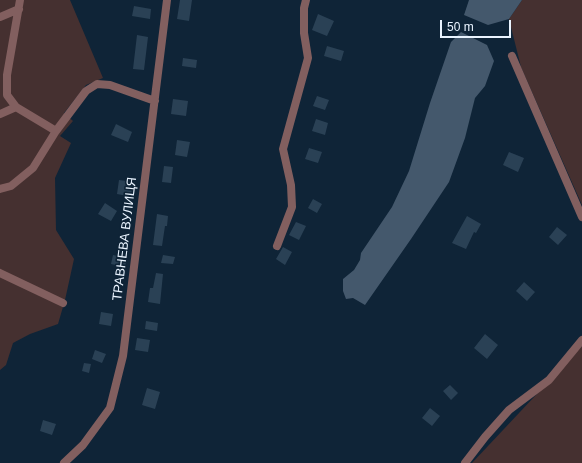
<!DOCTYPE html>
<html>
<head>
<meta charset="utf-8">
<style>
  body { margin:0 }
  #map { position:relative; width:582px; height:463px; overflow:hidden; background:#0f2437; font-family:Helvetica,sans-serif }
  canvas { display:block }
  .scale { position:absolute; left:440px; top:20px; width:71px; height:18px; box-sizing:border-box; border:2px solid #eaf4ff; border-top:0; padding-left:5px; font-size:12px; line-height:14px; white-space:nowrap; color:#eaf4ff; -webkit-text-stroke:3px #0f2437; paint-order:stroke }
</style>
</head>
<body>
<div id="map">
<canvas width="582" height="463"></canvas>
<div class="scale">50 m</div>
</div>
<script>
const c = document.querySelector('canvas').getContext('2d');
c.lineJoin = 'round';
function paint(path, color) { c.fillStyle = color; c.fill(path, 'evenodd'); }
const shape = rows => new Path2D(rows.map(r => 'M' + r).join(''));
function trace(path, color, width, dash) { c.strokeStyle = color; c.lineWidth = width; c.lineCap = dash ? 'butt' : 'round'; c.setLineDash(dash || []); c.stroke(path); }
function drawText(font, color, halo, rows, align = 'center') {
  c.font = font + ' Helvetica,sans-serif'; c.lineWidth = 3.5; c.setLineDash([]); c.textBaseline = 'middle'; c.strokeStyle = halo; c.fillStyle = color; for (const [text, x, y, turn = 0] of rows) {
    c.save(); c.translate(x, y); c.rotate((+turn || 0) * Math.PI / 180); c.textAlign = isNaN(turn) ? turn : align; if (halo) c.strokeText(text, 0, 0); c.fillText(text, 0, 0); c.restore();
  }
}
paint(shape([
  [0,0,70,0,103,78,86,85,64,113,73,121,60,136,71,143,55,178,56,230,74,259,65,300,58,324,30,334,13,343,6,365,0,370],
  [522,0,582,0,582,205,521,67,509,19],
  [582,346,582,463,472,463]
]), '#453030');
paint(shape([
  [469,0,522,0,509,19,488,25,464,15],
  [461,32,487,45,494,61,485,86,475,98,465,138,449,182,411,239,365,305,353,298,346,299,343,291,343,279,354,270,360,260,361,253,392,207,409,171,430,103,451,42]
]), '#44586c');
paint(shape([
  [180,0,192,0,189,21,177,19],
  [134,6,151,9,150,19,132,16],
  [318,14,334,21,327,36,312,30],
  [137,35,148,37,144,70,133,69],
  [327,46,344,51,341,61,324,56],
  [183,58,197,60,196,68,182,66],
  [317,96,329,100,325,110,313,106],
  [173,99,188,101,186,116,171,114],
  [316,119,328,123,325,135,312,131],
  [116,124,132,132,128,142,111,135],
  [177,140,190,142,187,157,175,155],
  [309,148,322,152,318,163,305,159],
  [509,152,524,158,518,172,503,165],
  [164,166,173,167,171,183,162,182],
  [119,180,135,182,133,197,117,194],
  [313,199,322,204,317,213,308,208],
  [105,203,117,211,111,221,98,214],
  [157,214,168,216,167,226,165,226,162,246,153,245],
  [467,216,481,224,476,233,474,232,466,249,452,243],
  [296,222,306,226,299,240,289,235],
  [557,227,567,235,558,245,549,237],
  [283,247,292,252,285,265,276,259],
  [113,255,127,258,125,267,111,264],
  [163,255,175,257,173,264,161,263],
  [156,273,163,274,160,304,148,302,150,288,153,288],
  [524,282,535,292,527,301,516,291],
  [101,312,113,314,111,326,99,324],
  [146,321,158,323,157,331,145,329],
  [485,334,498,345,487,359,474,348],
  [137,338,150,340,148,352,135,350],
  [95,350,106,354,102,363,92,359],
  [84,363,91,364,89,373,82,371],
  [450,385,458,393,451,400,443,391],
  [147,388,160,392,155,409,142,405],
  [430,408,440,416,432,426,422,418],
  [43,420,56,424,52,435,40,431]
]), '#2a4155');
trace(shape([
  [20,0,7,75,7,95,16,107,56,131],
  [0,17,19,9],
  [512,56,582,217],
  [0,114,16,107],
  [0,189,11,186,33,168,56,131,86,91,97,84,110,85,155,101],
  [277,246,292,207,291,185,283,149,308,58,304,33,304,8,306,0],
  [0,273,63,303],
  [64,463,83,445,110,408,123,356,167,0],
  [465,463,485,437,509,410,549,380,582,340]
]), '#825f5f', 8);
drawText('13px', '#eaf4ff', '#0f2437', [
  ["ТРАВНЕВА ВУЛИЦЯ",125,239,-83]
]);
</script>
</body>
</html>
